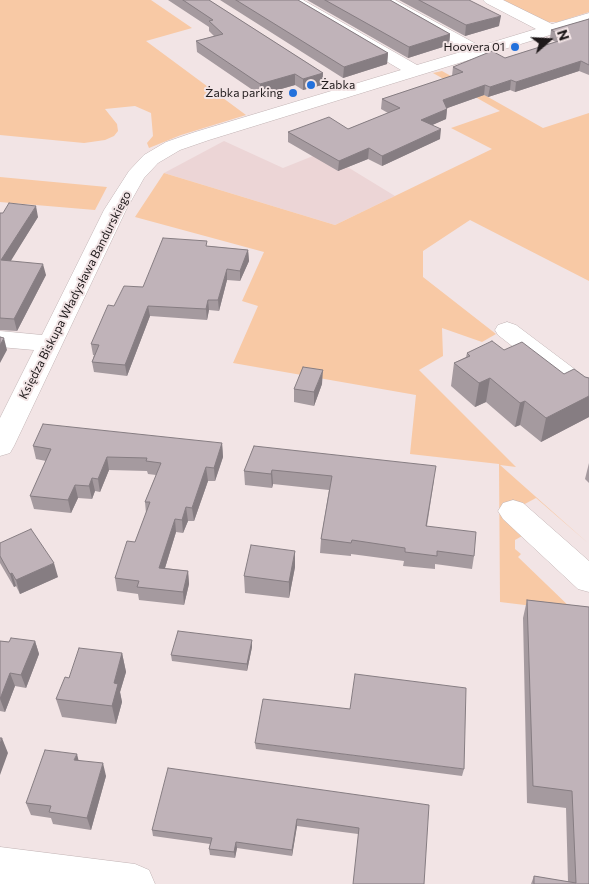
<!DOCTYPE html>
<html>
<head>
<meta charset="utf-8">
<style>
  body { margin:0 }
  #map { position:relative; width:589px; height:884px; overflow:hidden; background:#f2e4e5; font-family:Commissioner,sans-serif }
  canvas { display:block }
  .north { position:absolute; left:524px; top:15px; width:50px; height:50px; -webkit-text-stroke:4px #f2e4e5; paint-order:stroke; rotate:71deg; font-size:14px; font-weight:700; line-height:20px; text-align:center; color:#1e191a }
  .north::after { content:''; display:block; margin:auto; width:18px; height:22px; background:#1e191a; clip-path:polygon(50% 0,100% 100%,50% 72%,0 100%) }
</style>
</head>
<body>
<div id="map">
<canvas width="589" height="884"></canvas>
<div class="north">N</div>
</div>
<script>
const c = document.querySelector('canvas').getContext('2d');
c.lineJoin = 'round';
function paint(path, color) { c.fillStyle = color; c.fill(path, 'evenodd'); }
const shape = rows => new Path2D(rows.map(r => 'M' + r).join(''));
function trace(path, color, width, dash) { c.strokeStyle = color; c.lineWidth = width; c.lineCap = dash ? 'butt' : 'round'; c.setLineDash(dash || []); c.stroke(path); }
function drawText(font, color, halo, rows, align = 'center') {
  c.font = font + ' Commissioner,sans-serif'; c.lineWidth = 4; c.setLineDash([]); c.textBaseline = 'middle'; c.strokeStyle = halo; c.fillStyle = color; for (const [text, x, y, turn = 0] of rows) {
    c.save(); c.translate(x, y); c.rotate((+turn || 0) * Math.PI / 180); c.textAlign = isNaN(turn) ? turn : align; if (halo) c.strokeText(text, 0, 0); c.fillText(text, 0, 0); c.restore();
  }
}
paint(shape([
  [224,141,283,168,323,152,395,196,335,225,164,173]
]), '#ecd5d6');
paint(shape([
  [0,0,151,0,192,28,146,41,246,115,181,135,149,148,147,143,153,136,151,113,135,106,105,109,117,124,118,131,114,136,105,140,84,143,0,135],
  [502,0,589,0,589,12,558,22,548,22],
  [442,71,543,128,589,113,589,281,470,220,423,251,423,277,496,334,482,342,442,328,443,356,419,370,516,467,500,465,589,544,536,498,521,506,522,536,515,540,515,549,521,554,518,557,574,611,500,602,499,464,410,454,416,395,233,363,258,306,242,301,264,252,135,217,164,173,335,225,492,149,451,128,500,111,433,73],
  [0,177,107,187,95,210,0,202]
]), '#f8c9a5');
const minor = shape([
  [284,0,303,0,417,65,464,51,375,0,395,0,480,46,536,29,486,3,483,0,503,0,552,24,589,13,589,23,209,140,180,150,158,163,144,178,126,210,14,446,10,453,0,456,0,418,34,350,0,347,0,331,42,335,104,210,129,171,144,155,166,142,195,132,401,70,284,0],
  [507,322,516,325,589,380,589,402,580,399,498,335,495,330,498,325,507,322],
  [513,500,523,503,589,561,589,592,578,589,503,519,498,511,503,503,513,500],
  [0,847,135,864,149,870,155,884,0,884,0,847]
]);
trace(minor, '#c2b4b5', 1);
paint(minor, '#fff');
paint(shape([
  [168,0,209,0,323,73,322,85,303,90,295,85,260,95,197,52,196,41,214,36,209,31,209,27],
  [220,0,298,0,388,53,387,64,343,78],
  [307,0,390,0,450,34,449,45,408,58],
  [399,0,469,0,499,26,465,36],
  [589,19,589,75,579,71,515,92,510,90,488,97,484,95,447,108,446,119,432,125,440,139,382,166,368,159,338,171,288,142,288,132,348,129,388,113,381,109,382,99,452,76,453,67,505,58,556,42,550,39,551,30],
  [0,213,38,217,10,261,46,275,17,331,0,330],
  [208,246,248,250,249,261,240,281,227,280,219,311,209,310,207,320,150,316,127,376,94,372,92,362,94,355,93,355,91,344,114,306],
  [504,350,564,374,589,378,589,417,541,442,520,425,515,427,486,402,475,407,451,386,454,363,466,357,467,353],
  [322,384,314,406,294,402,294,389],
  [222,443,223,457,215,481,208,481,194,521,188,521,183,533,176,532,165,568,188,571,189,584,184,605,139,600,138,594,117,591,115,578,135,542,146,513,145,502,156,475,148,474,147,471,109,470,100,492,95,491,92,499,78,498,71,513,34,509,30,496,46,461,36,459,33,446],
  [254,446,434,480,427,526,474,556,472,569,435,564,435,569,403,566,404,561,351,554,351,556,320,553,321,539,329,490,273,484,272,488,245,485,244,471],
  [589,463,589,483,585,479],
  [0,543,58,577,20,594,16,586,14,587,0,563],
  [295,551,295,567,289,598,245,593,244,576],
  [527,600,589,607,589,884,531,884,534,876,568,882,566,808,527,803,523,618],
  [0,641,9,642,35,641,39,654,26,688,15,686,5,712,0,711],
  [252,647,247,671,172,661,171,655],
  [122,653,126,672,120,692,122,702,116,724,62,717,56,699,69,678],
  [255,743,464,769,462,776,256,749],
  [79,760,106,776,91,830,53,824,51,818,31,815,26,803],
  [429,805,358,834,297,826,292,856,237,848,235,858,210,855,209,849,210,844,153,836,152,830]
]), '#a59a9f');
paint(shape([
  [501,16,499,26,465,36,466,25],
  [450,34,449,45,408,58,409,47],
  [388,53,387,64,343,78,344,67],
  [581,61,579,71,515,92,516,82],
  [323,73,322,85,303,90,303,79],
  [295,74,295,85,260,95,260,84],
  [511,80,510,90,488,97,490,87],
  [485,85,484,95,442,110,443,100],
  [447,109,446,119,421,130,421,120],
  [441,129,440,139,382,166,382,156],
  [369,148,368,159,338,171,339,161],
  [36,206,38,217,4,272,1,260],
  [248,250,249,261,240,281,240,271],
  [43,264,46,275,17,331,14,319],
  [227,269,227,280,219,311,218,300],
  [208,300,209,310,207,320,206,309],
  [148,306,150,316,127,376,125,365],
  [4,338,7,350,0,363,0,345],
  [323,370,322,384,314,406,314,392],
  [490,378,486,402,475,407,479,383],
  [589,396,589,417,541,442,546,418],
  [525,401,520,425,515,427,520,403],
  [222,443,223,457,215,481,214,468],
  [107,457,109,470,100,492,98,479],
  [206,467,208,481,194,521,192,508],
  [272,470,273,484,272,488,271,474],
  [92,478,95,491,92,499,89,486],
  [75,485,78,498,71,513,68,500],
  [186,507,188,521,183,533,182,520],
  [175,519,176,532,161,581,159,568],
  [295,551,295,567,289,598,289,582],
  [54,563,58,577,20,594,16,580],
  [188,571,189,584,184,605,183,592],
  [12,573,16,586,14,587,10,574],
  [252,640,252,647,247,671,247,664],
  [35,641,39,654,26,688,21,675],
  [122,653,126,672,120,692,122,702,116,724,112,706,114,683],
  [10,673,15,686,5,712,0,699],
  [2,738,8,753,0,775,0,744],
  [77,754,80,766,74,760],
  [103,763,106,776,91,830,87,818],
  [297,819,297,826,292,856,292,850],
  [236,842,237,848,235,858,234,852]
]), '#867d82');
const building = shape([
  [183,0,209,0,323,73,303,79,295,74,260,84,196,41,223,34,209,21,213,20,183,0],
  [236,0,298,0,388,53,344,67,236,0],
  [325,0,390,0,450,34,409,47,325,0],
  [419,0,469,0,501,16,466,25,419,0],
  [589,19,589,65,581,61,516,82,511,80,490,87,485,85,443,100,447,109,421,120,441,129,382,156,369,148,339,161,288,132,329,117,348,129,400,108,382,99,463,72,453,67,492,51,505,58,568,38,551,30,589,19],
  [9,203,36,206,1,260,43,264,14,319,0,318,0,213,3,213,9,203],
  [163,238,207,241,206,246,248,250,240,271,227,269,218,300,208,300,206,309,148,306,125,365,92,362,99,345,91,344,108,305,114,306,124,286,143,287,163,238],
  [0,337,4,338,0,345,0,337],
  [492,341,504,350,522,342,564,374,574,369,585,377,589,378,589,396,546,418,525,401,520,403,490,378,479,383,454,363,470,356,467,353,492,341],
  [303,367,323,370,314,392,294,389,303,367],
  [43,424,222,443,214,468,206,467,192,508,186,507,182,520,175,519,159,568,188,571,183,592,137,587,139,581,115,578,127,541,135,542,150,502,145,502,161,463,146,461,147,458,107,457,98,479,92,478,89,486,75,485,68,500,30,496,51,449,33,446,43,424],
  [254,446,436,466,426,526,476,532,474,556,437,551,437,556,405,552,405,548,352,540,351,543,321,539,332,476,272,470,271,474,244,471,254,446],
  [31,529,54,563,16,580,12,573,10,574,0,556,0,543,31,529],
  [251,545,295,551,289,582,244,576,251,545],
  [527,600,589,607,589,884,534,884,534,876,576,883,572,791,533,786,527,600],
  [178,631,252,640,247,664,171,655,178,631],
  [11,638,35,641,21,675,10,673,0,699,0,641,9,642,11,638],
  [79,648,122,653,114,683,118,684,112,706,56,699,65,677,69,678,79,648],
  [355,674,466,688,464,769,255,743,263,699,350,709,355,674],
  [0,738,2,738,0,744,0,738],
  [45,750,77,754,74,760,103,763,87,818,49,812,51,806,26,803,45,750],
  [168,768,429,805,424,884,353,884,359,828,297,819,292,850,236,842,234,852,209,849,212,838,152,830,168,768]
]);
paint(building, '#c0b3b9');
trace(building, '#867d82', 1);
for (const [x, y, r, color] of [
  [515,47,5,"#2371dc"],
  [311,85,5,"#2371dc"],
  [293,93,5,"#2371dc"]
]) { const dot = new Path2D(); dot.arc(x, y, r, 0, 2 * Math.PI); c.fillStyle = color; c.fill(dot); trace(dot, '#f2e4e5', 2); }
drawText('12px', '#1e191a', '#f2e4e5', [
  ["Hoovera 01",505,47],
  ["Żabka",321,85,"left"],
  ["Żabka parking",283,93]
], 'right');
drawText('12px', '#1e191a', '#f2e4e5', [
  ["Księdza Biskupa Władysława Bandurskiego",75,295,-63]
]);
</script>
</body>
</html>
